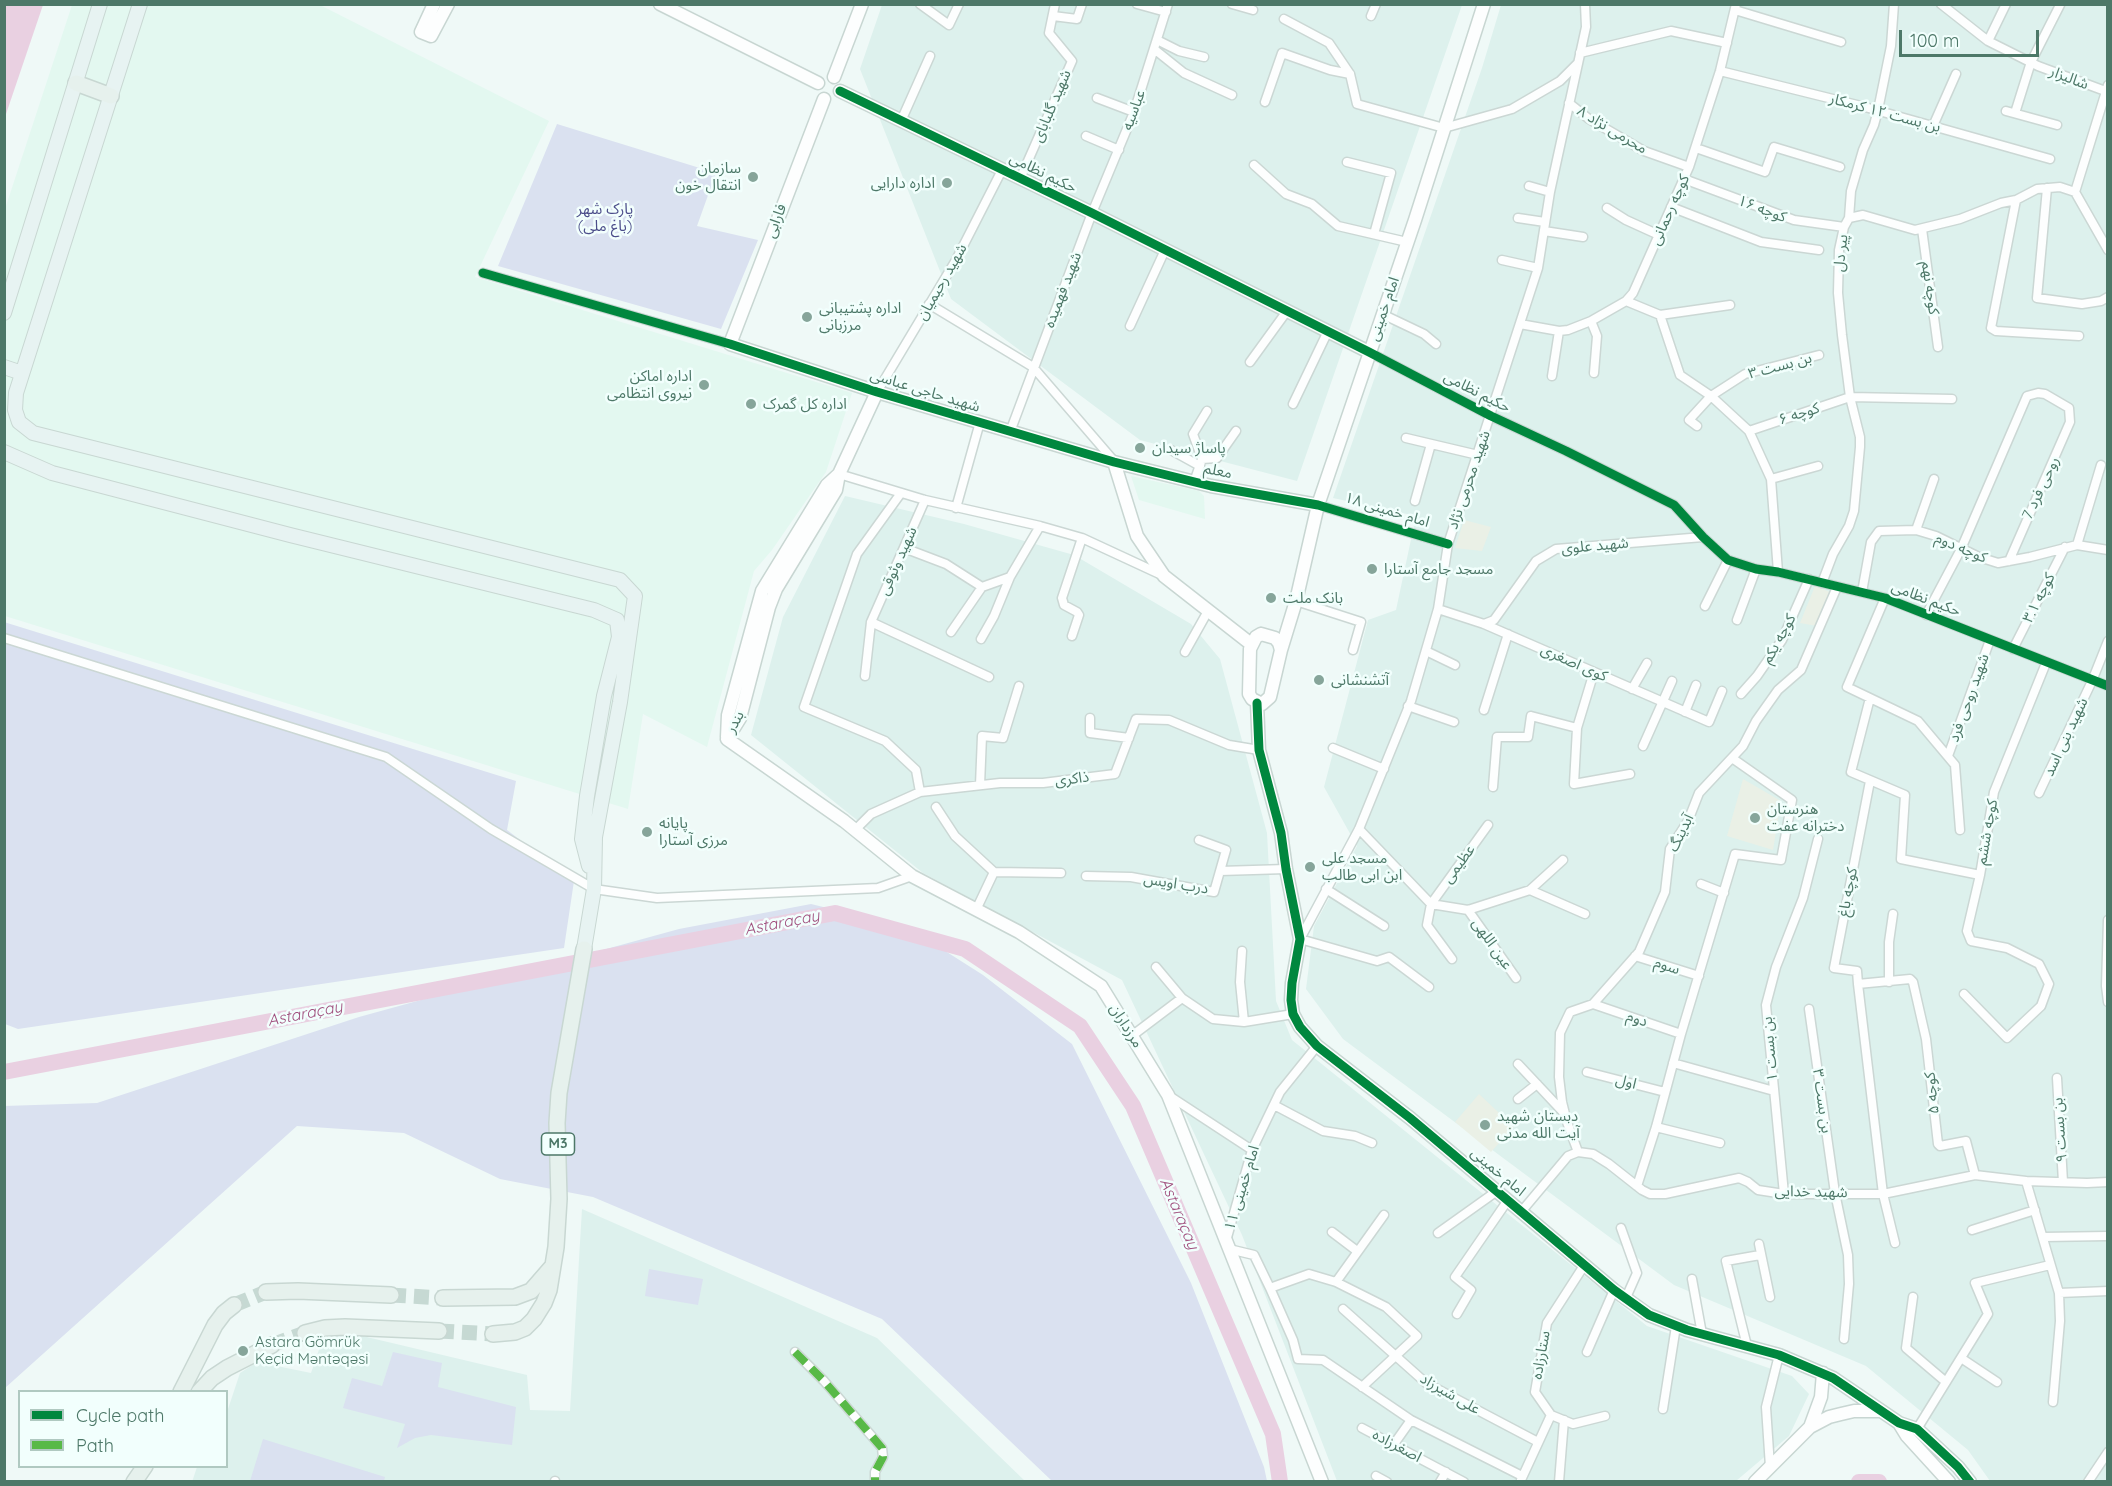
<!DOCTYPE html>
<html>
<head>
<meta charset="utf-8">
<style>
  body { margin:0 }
  #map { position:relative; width:2112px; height:1486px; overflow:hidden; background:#eff9f7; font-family:Quicksand,sans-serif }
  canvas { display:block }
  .frame { position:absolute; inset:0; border:6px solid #4d7868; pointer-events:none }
  .legend { position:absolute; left:18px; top:1390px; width:210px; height:78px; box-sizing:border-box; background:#f2fffd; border:2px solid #b0c9c1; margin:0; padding:8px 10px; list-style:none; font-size:18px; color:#4d7868 }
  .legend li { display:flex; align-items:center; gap:12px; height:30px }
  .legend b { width:30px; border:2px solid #b0c9c1 }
  .scale { position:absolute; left:1899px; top:30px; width:140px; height:27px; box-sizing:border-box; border:3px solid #4d7868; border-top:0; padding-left:8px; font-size:18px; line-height:21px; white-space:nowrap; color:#4d7868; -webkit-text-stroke:4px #f2fffd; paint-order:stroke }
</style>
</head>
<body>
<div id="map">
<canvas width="2112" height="1486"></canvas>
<div class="frame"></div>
<ul class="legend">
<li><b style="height:8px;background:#00873e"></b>Cycle path</li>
<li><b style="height:8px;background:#58b947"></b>Path</li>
</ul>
<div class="scale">100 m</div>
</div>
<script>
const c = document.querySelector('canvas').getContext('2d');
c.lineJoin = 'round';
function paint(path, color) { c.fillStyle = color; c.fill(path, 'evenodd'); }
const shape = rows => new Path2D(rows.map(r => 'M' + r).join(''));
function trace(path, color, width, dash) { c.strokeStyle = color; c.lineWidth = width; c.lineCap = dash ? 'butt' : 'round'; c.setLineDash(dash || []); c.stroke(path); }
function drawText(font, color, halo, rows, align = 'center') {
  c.font = font + ' Quicksand,"Noto Sans Arabic",sans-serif'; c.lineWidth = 5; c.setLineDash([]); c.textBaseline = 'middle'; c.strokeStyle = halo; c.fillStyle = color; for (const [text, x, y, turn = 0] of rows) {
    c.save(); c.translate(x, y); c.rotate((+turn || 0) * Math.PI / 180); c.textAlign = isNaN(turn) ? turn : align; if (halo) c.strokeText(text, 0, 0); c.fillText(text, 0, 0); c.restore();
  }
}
paint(shape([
  [882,5,1462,5,1297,481,1140,440,951,299,860,69],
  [1501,5,2107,5,2107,1481,1990,1481,1968,1450,1866,1366,1674,1285,1343,1039,1306,989,1314,926,1357,846,1324,787,1368,620,1396,610,1416,516,1333,498,1482,68],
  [845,496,964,524,1074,555,1191,624,1220,659,1267,833,1276,1001,1292,1040,1647,1326,1792,1376,1809,1394,1789,1436,1736,1481,1337,1481,1242,1235,1122,980,923,873,751,735,783,617],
  [582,1209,877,1338,1025,1481,192,1482,197,1467,226,1466,227,1409,228,1409,240,1373,257,1362,311,1373,323,1338,354,1334,527,1375,530,1410,570,1411]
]), '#ddf1ed');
paint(shape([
  [72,5,320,5,549,121,475,277,852,393,826,472,772,550,754,571,707,747,643,714,628,809,5,616,5,209],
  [1131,476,1199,491,1204,496,1205,519,1139,500]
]), '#e3f8f0');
paint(shape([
  [1464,520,1491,527,1482,551,1455,548],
  [1815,586,1830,592,1817,626,1800,623],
  [1743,779,1781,801,1773,850,1727,836],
  [1479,1094,1514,1127,1491,1152,1455,1122]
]), '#eaf0e6');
paint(shape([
  [557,124,716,173,697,226,758,240,721,329,498,266],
  [4,622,516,781,507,830,574,881,564,948,18,1029,5,1024],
  [811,904,909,928,983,975,1072,1044,1191,1283,1264,1467,1267,1481,1052,1481,882,1319,593,1197,500,1179,404,1133,297,1126,5,1388,4,1106,97,1103,359,1017,679,929],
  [649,1269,703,1279,698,1305,645,1296],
  [393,1352,442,1363,438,1387,516,1407,512,1445,431,1435,415,1438,397,1448,405,1424,343,1408,352,1378,382,1386],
  [263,1439,385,1477,384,1481,250,1481]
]), '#dae1f0');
paint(shape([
  [5,4,43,5,5,117,4,5]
]), '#e9d0e1');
trace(shape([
  [4,1072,835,913,965,949,1080,1026,1133,1106,1273,1434,1280,1482],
  [1859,1482,1879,1482]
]), '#e9d0e1', 16);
trace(shape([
  [391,1295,443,1298],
  [234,1305,266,1292],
  [439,1331,493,1334],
  [272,1345,305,1333]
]), '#c6d9d3', 15, [15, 8]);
const street = shape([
  [920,4,949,25,959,4],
  [1137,4,1166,12],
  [1232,4,1253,10],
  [1941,4,1988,41,2038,66,2108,92],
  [1735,10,1841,42],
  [1053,16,1077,19,1082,4],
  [1371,16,1376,4],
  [1284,19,1329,43,1350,74,1357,104,1444,128,1512,109,1560,81,1578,63],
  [1157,40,1179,51,1204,57],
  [1988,41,2006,4],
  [1154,49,1184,73,1232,95],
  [1580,53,1671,31,1727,43],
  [1720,71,1865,107,2050,159],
  [1097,98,1134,112],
  [1265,102,1282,53,1330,70,1350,74],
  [1569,103,1589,119,1644,151,1689,167],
  [2006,111,2057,125],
  [2015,113,2031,62,2060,5],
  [901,121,930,56],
  [1933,126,1956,74],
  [1086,136,1119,150],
  [1696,148,1765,172,1774,147,1840,167],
  [1347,162,1391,173,1374,234],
  [1254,165,1286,194,1312,204,1338,226,1407,242],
  [1020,179,1072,61,1049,33,1055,4],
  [1684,179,1794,220,1844,227],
  [1529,186,1550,192],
  [2047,188,2037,298,2082,304,2101,301,2108,297],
  [2075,192,2108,85],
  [2016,200,1991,328,1996,331,2079,336],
  [1671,207,1761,242,1819,250],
  [1607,208,1626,220,1659,235],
  [1518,218,1545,222],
  [1849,218,1851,191,1863,150,1874,125,1878,110,1891,46,1894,4],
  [1922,229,1938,347],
  [1544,231,1583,237],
  [1502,260,1538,268],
  [483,273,730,344],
  [1626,301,1660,315,1680,375,1711,396,1749,431,1771,479,1778,572],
  [929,304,1033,367,1114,461],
  [1382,314,1424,334,1436,344],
  [1660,315,1730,305],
  [1591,321,1597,336,1594,373],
  [1520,324,1559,331,1568,330,1591,321,1626,301,1633,293,1689,167,1720,71,1736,4],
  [1130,326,1165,250],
  [1369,352,1491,416,1566,451,1674,505,1703,537,1728,560,1756,569,1778,572,1885,598,2108,686],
  [1250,362,1287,311],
  [1552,376,1559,331],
  [877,392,956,260,1002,170],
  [1293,404,1328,331],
  [1697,426,1689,420,1711,396,1745,374,1819,355],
  [1749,431,1850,397,1952,399],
  [1010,432,1092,213,1134,112,1168,4],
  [1406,438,1478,455],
  [1171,450,1200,466],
  [1202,459,1193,434,1207,411],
  [839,474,925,500,1040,526,1082,538,1164,576],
  [1771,479,1818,466],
  [1194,482,1202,459,1217,458,1236,431],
  [901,493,857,554,804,707,885,741,916,770,920,792],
  [1415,501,1431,444],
  [1318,505,1448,544],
  [956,508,980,422],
  [1916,530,1934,479],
  [2077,545,2101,465],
  [904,548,946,564,982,587],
  [1822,583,1833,554,1849,526,1854,511,1860,447,1860,437,1850,397,1842,335,1838,293,1839,250,1844,227,1849,218,1863,215,1915,230,1960,219,2001,203,2016,200,2037,189,2060,187,2075,192,2108,250],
  [1862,592,1871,542,1879,531,1916,530,1936,536,1979,557,1998,563,2030,557,2077,545,2108,550],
  [1885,598,1847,687,1918,721,1955,765,1960,830],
  [1296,601,1361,622,1353,650],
  [1705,606,1728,560],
  [1438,609,1484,624,1709,722,1722,691],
  [1926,615,1961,549,2027,396,2038,393,2045,394,2069,408,2070,422,2009,561],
  [1737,620,1756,569],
  [871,622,989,677],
  [1484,624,1494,620,1536,561,1556,549,1703,537],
  [951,632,982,587,1010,577,1040,526],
  [1072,636,1079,615,1077,612,1064,605,1062,598,1082,538],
  [4,638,386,757,491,829,594,889,657,898,878,888,912,876],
  [981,639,994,616,1010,577],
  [2013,649,2065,547],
  [1426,651,1455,665],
  [1185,652,1208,611],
  [1594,672,1577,728,1574,784,1630,774],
  [865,676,871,622,925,500],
  [1632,689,1647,663],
  [1741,694,1757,676,1782,640,1809,579],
  [1870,698,1851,772,1905,795,1901,859,1980,875,1994,792,2046,663],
  [1408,706,1454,722],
  [1484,710,1508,634],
  [1685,712,1696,685],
  [1090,718,1090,733,1129,738],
  [1643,746,1672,681],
  [1333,748,1384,769],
  [1948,756,1990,640],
  [980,785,982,736,1003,738,1019,686],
  [1493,787,1497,737,1528,737,1531,716,1577,728],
  [2039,793,2092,681,2108,641],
  [936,807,955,836,994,872],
  [1359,829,1431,904,1468,910,1530,890,1563,860],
  [855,830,871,814,920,792,1000,783,1043,783,1115,774,1136,719,1169,720,1229,745,1259,750],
  [1199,840,1226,850,1220,871],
  [1086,876,1131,877,1214,892,1220,871,1286,869],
  [1701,884,1724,893],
  [1326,889,1384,926],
  [1530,890,1585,914],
  [976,910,994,872,1061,873],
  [1468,910,1516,978],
  [2108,920,2106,986,2108,1002],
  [1242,951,1240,982,1244,1022],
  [1635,956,1699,976],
  [1452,959,1427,925,1431,904,1488,825],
  [1156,967,1182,998],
  [1889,982,1889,942,1893,914],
  [1858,984,1857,971,1834,968,1870,781],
  [1429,987,1389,957,1377,961,1300,939,1359,829,1411,701,1438,609,1448,544,1538,268,1550,192,1586,27,1585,4],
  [1964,994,2007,1038,2041,1006,2049,984,2039,964,2007,948,1971,941,1967,931,1980,875],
  [1593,1004,1681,1034],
  [1809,1009,1835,1193,1848,1255,1849,1284,1844,1339],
  [1133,1035,1182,998,1213,1019,1244,1022,1293,1014],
  [1673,1063,1774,1091],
  [1518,1064,1565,1114],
  [1587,1072,1665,1092],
  [2057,1078,2063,1182],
  [1168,1095,1252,1150],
  [1518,1099,1537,1084],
  [1274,1105,1323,1131,1355,1136,1372,1143],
  [1656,1127,1720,1143],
  [1578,1152,1567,1122,1562,1102,1559,1077,1560,1033,1570,1012,1593,1004,1639,952,1665,892,1670,849,1688,821,1699,793,1743,746,1756,721,1778,690,1801,670,1837,587],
  [2026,1181,2059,1293,2060,1321,2053,1402],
  [1637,1186,1656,1127,1681,1034,1735,854,1781,860,1792,800,1732,758],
  [1784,1194,1766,1005,1776,967,1803,898,1818,839],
  [1521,1212,1568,1156,1578,1152,1593,1154,1609,1164,1642,1190,1650,1194,1665,1194,1739,1178,1748,1182,1758,1190,1784,1194,1883,1194,1975,1175,2026,1181,2087,1183,2108,1182],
  [1621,1228,1637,1273,1625,1300],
  [1972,1230,2035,1210],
  [1332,1232,1357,1251],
  [1438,1233,1497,1191],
  [2043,1237,2108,1236],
  [1226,1241,1252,1150,1280,1092,1317,1046],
  [1895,1243,1883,1194,1858,984,1910,979,1913,982,1926,1039,1938,1144,1940,1146,1966,1141,1975,1175],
  [1759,1244,1770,1297],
  [1229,1249,1254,1255,1270,1288,1309,1274,1336,1282,1386,1307,1417,1336,1362,1387],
  [1692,1279,1702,1334],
  [1336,1282,1384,1215],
  [1270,1288,1293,1340,1298,1359,1323,1360,1411,1420,1522,1476],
  [2059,1293,2108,1291],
  [1913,1297,1906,1348,1946,1382],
  [1343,1309,1426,1383,1538,1442],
  [1457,1314,1471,1290,1455,1277,1508,1200],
  [1747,1346,1726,1261,1760,1255],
  [795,1352,824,1381,882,1448,883,1457,875,1472,875,1482],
  [1587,1352,1614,1290],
  [1961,1358,1997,1382],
  [1663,1409,1676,1326],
  [1551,1415,1535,1392,1547,1323,1585,1264],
  [1551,1415,1573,1424,1605,1416],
  [1362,1428,1464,1482],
  [1917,1429,1988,1314,1975,1283,2050,1265],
  [1394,1444,1411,1420],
  [1770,1467,1766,1407,1779,1355],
  [1376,1476,1387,1482],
  [1521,1480,1551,1415],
  [555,1482,555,1481],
  [1440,1482,1446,1472],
  [1559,1482,1564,1420],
  [2088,1482,2108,1452]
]);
const secondary = shape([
  [434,4,421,32,431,36,448,4],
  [660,4,818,83],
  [834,77,862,4],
  [840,91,1092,213,1369,352],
  [824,99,730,344,877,392,1114,462,1211,486,1318,505],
  [1114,462,1137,536,1164,576,1251,644],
  [1261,634,1275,638,1279,643,1281,650,1270,697,1262,704,1252,699,1249,694,1250,649,1256,637,1261,634],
  [1281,650,1296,601,1318,505,1415,220,1484,4],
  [1257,703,1259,750,1281,833,1286,869,1300,939,1292,983,1291,1000,1293,1014,1300,1027,1317,1046,1410,1118,1614,1290,1649,1315,1687,1330,1779,1355,1833,1378,1899,1423,1917,1429,1958,1467,1970,1482],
  [727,737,728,715,762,591,827,485,839,474],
  [727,739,844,821,912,876,1019,932,1101,986,1168,1095,1322,1482],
  [727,739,740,718,769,607,776,589,836,490,839,474,877,392],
  [1823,1373,1821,1397,1810,1427,1829,1417,1841,1414,1854,1411,1881,1411],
  [1899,1423,1907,1436,1949,1482],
  [1755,1482,1810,1427]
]);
const primary = shape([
  [140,4,16,393,15,410,19,422,33,433,620,580,635,596,620,702,595,837,594,889,584,949],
  [4,313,100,4],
  [4,367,22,373],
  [4,452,52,473,290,535,594,610,617,620,619,637,604,696,587,796,582,839,589,866]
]);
const highway = shape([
  [76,83,111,96],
  [266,1292,298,1291,391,1295],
  [443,1298,515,1297,531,1291,551,1268],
  [305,1333,325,1328,345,1327,439,1331],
  [493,1334,515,1332,525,1328,534,1319,544,1303,549,1290,556,1247,559,1199,557,1123,559,1093,584,949],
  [181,1392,215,1325,224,1313,234,1305],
  [199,1392,212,1378,227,1368,272,1345],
  [134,1482,145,1466]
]);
trace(street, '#cbd7d4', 11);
trace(secondary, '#c8d6d2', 15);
trace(primary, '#c8d7d2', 16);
trace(highway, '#c8d7d2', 18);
trace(street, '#fdfefe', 8);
trace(secondary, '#fdfefe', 12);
trace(primary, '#e7f3f2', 14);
trace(highway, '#e6f1ed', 15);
trace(shape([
  [795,1352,824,1381,882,1448,883,1457,875,1472,875,1482]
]), '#58b947', 8, [15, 8]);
trace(shape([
  [840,91,1092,213,1369,352,1491,416,1566,451,1674,505,1703,537,1728,560,1756,569,1778,572,1885,598,2108,686],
  [483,273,730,344,877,392,1114,462,1211,486,1318,505,1448,544],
  [1257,703,1259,750,1281,833,1286,869,1300,939,1292,983,1291,1000,1293,1014,1300,1027,1317,1046,1410,1118,1614,1290,1649,1315,1687,1330,1779,1355,1833,1378,1899,1423,1917,1429,1958,1467,1970,1482]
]), '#00873e', 9);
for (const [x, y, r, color] of [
  [753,177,6,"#86a59a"],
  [947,183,6,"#86a59a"],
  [807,317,6,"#86a59a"],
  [704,385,6,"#86a59a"],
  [751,404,6,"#86a59a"],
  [1140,448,6,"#86a59a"],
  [1372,569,6,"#86a59a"],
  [1271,598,6,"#86a59a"],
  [1319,680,6,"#86a59a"],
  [1755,818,6,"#86a59a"],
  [647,832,6,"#86a59a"],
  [1310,867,6,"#86a59a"],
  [1485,1125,6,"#86a59a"],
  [243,1351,6,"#86a59a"]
]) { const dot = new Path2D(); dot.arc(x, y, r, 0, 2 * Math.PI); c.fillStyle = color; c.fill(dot); trace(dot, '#f2fffd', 2); }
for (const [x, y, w] of [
  [558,1144,33]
]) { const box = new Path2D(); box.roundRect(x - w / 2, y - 11, w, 22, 4.5); c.fillStyle = '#f2fffd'; c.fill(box); trace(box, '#4d7868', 1.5); }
drawText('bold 14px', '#4d7868', null, [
  ["M3",558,1144]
]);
drawText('15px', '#4d7868', '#f2fffd', [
  ["شالیزار",2069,78,21],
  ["شهید گلبابای",1052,106,-67],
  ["عباسیه",1134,110,-70],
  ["بن بست ۱۲ کرمکار",1885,113,15],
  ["محرمی نژاد ۸",1612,130,31],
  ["حکیم نظامی",1043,173,26],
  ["کوچه ۱۶",1762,209,21],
  ["کوچه رحمانی",1670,210,-66],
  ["فارابی",776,221,-69],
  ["پیر دل",1841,253,-84],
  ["شهید رحیمیان",942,282,-60],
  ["کوچه نهم",1930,288,82],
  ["شهید فهمیده",1063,290,-69],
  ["امام خمینی",1384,309,-71],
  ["بن بست ۳",1780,366,-15],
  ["شهید حاجی عباسی",925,391,17],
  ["حکیم نظامی",1477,392,27],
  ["کوچه ۶",1799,414,-18],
  ["معلم",1218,471,12],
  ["شهید محرمی نژاد",1469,480,-71],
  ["روحی فرد 7",2041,488,-65],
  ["امام خمینی ۱۸",1387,510,17],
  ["شهید علوی",1595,546,-5],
  ["کوچه دوم",1961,548,23],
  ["شهید وثوقی",898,561,-66],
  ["کوچه ۳.۱",2039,598,-63],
  ["حکیم نظامی",1926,599,21],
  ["کوچه یکم",1779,639,-61],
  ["کوی اصغری",1574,663,24],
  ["شهید روحی فرد",1969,698,-70],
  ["بندر",735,722,-62],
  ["شهید بنی اسد",2066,737,-65],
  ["ذاکری",1072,779,-7],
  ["کوچه ششم",1987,832,-80],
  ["آبدینگ",1681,833,-64],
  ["عظیمی",1459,864,-54],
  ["درب اویس",1176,884,9],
  ["کوچه باغ",1848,892,-79],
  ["عین اللهی",1492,944,55],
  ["سوم",1667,966,18],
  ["دوم",1637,1019,19],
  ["مرزداران",1126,1026,58],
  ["بن بست ۱",1770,1049,-95],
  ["اول",1626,1082,15],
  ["کوچه ۵",1932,1093,-96],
  ["بن بست ۳",1822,1101,82],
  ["بن بست ۹",2060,1130,-94],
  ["امام خمینی",1498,1172,40],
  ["امام خمینی ۱۱",1242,1188,-73],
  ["شهید خدایی",1811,1192,1],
  ["ستارزاده",1541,1355,-80],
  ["علی شیرزاد",1450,1394,30],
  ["اصغرزاده",1397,1446,28]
]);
drawText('15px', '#4d7868', '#f2fffd', [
  ["سازمان",741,168,"right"],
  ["انتقال خون",741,185,"right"],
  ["اداره دارایی",935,183,"right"],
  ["اداره پشتیبانی",819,308],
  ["مرزبانی",819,325],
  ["اداره اماکن",692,376,"right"],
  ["نیروی انتظامی",692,393,"right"],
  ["اداره کل گمرک",763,404],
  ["پاساژ سیدان",1152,448],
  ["مسجد جامع آستارا",1384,569],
  ["بانک ملت",1283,598],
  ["آتشنشانی",1331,680],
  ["هنرستان",1767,809],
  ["دخترانه عفت",1767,826],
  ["پایانه",659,823],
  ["مرزی آستارا",659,840],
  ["مسجد علی",1322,858],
  ["ابن ابی طالب",1322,875],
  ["دبستان شهید",1497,1116],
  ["آیت الله مدنی",1497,1133],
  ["Astara Gömrük",255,1342],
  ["Keçid Məntəqəsi",255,1359]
], 'left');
drawText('15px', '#4b4d8a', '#f2fffd', [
  ["پارک شهر",605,209],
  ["(باغ ملی)",605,226]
]);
drawText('italic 16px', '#a1507e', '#f2fffd', [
  ["Astaraçay",782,923,-11],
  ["Astaraçay",305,1014,-11],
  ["Astaraçay",1179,1214,67]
]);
</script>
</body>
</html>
